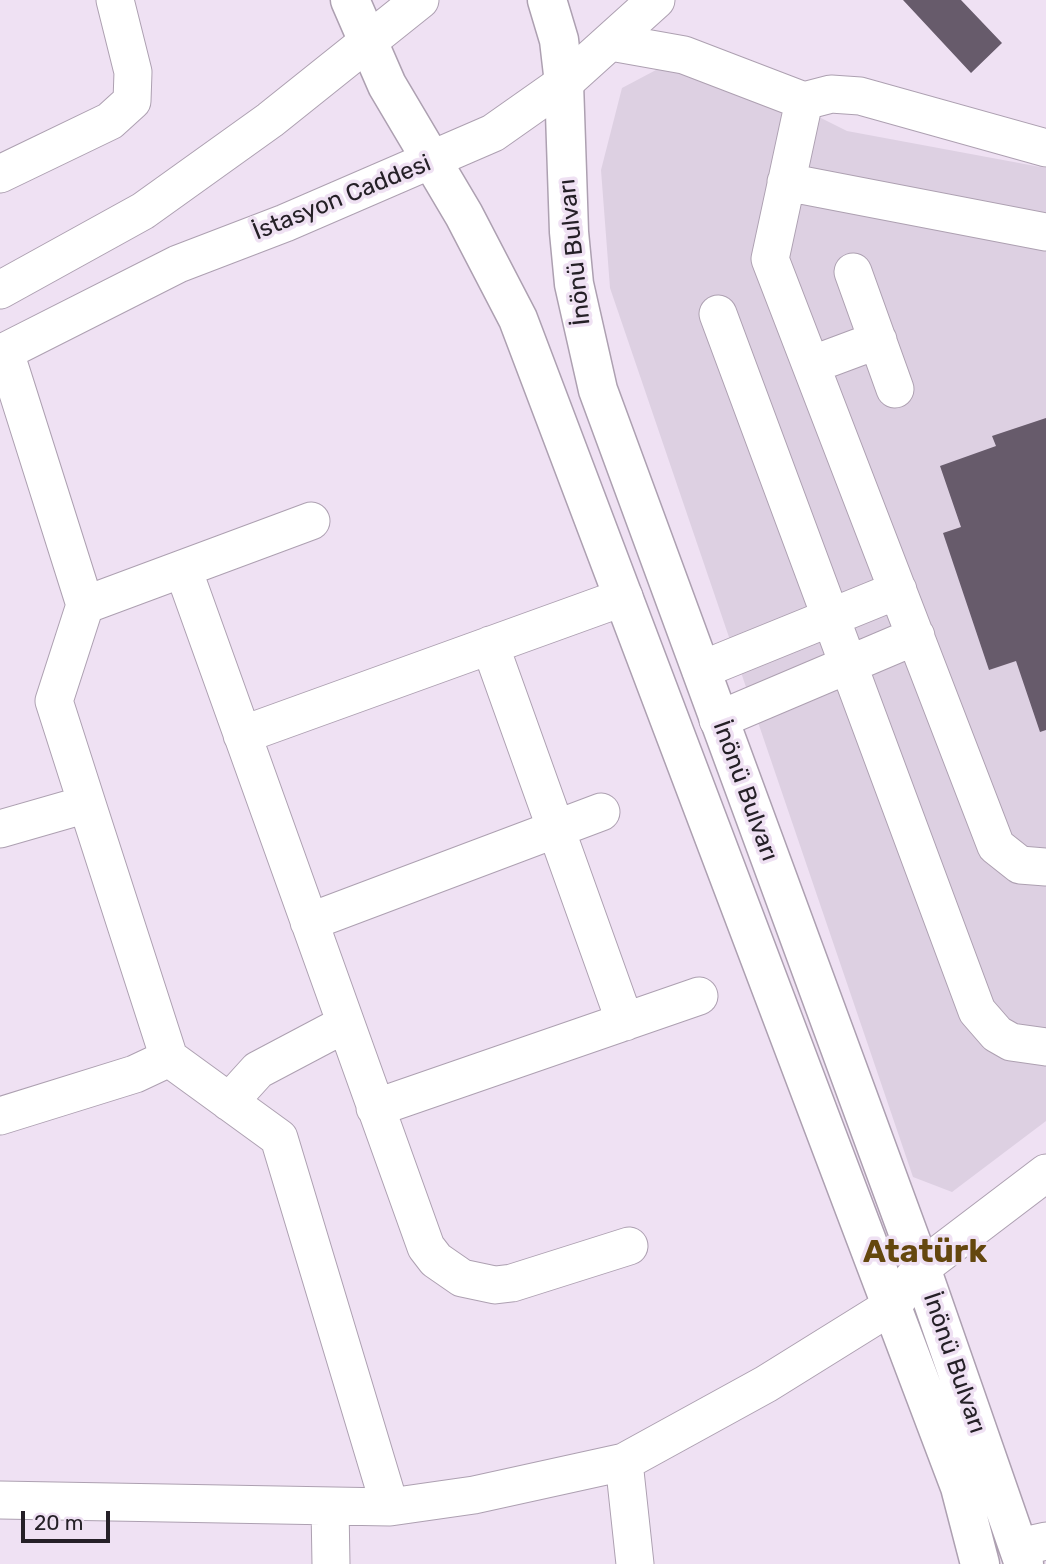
<!DOCTYPE html>
<html>
<head>
<meta charset="utf-8">
<style>
  body { margin:0 }
  #map { position:relative; width:1046px; height:1564px; overflow:hidden; background:#efe1f3; font-family:Rubik,sans-serif }
  canvas { display:block }
  .scale { position:absolute; left:21px; top:1511px; width:89px; height:32px; box-sizing:border-box; border:4px solid #252027; border-top:0; padding-left:9px; font-size:21px; line-height:24px; white-space:nowrap; color:#252027; -webkit-text-stroke:5px #efe1f3; paint-order:stroke }
</style>
</head>
<body>
<div id="map">
<canvas width="1046" height="1564"></canvas>
<div class="scale">20 m</div>
</div>
<script>
const c = document.querySelector('canvas').getContext('2d');
c.lineJoin = 'round';
function paint(path, color) { c.fillStyle = color; c.fill(path, 'evenodd'); }
const shape = rows => new Path2D(rows.map(r => 'M' + r).join(''));
function trace(path, color, width, dash) { c.strokeStyle = color; c.lineWidth = width; c.lineCap = dash ? 'butt' : 'round'; c.setLineDash(dash || []); c.stroke(path); }
function drawText(font, color, halo, rows, align = 'center') {
  c.font = font + ' Rubik,sans-serif'; c.lineWidth = 7; c.setLineDash([]); c.textBaseline = 'middle'; c.strokeStyle = halo; c.fillStyle = color; for (const [text, x, y, turn = 0] of rows) {
    c.save(); c.translate(x, y); c.rotate((+turn || 0) * Math.PI / 180); c.textAlign = isNaN(turn) ? turn : align; if (halo) c.strokeText(text, 0, 0); c.fillText(text, 0, 0); c.restore();
  }
}
paint(shape([
  [656,70,725,70,847,131,1046,168,1046,1121,952,1192,913,1177,610,288,601,170,622,88]
]), '#ddd0e2');
paint(shape([
  [903,0,961,0,1002,43,971,73],
  [1046,418,1046,730,1040,732,1016,661,989,670,943,533,961,527,940,466,996,446,992,436]
]), '#675b6b');
const minor = shape([
  [611,42,684,55,804,101,831,94,860,96,1046,148],
  [804,101,770,259,996,846,1020,865,1046,867],
  [0,174,110,121,132,101,133,72,115,0],
  [786,182,1046,232],
  [853,272,895,389],
  [0,290,143,211,270,120,420,0],
  [718,314,977,1011,997,1034,1011,1042,1046,1047],
  [5,352,85,605,54,701,87,804],
  [0,354,178,264,285,223,493,133,564,83,656,0],
  [811,365,878,340],
  [183,569,426,1247,436,1260,462,1278,495,1285,512,1283,629,1246],
  [85,605,311,521],
  [490,645,625,1022],
  [701,670,898,590],
  [718,720,916,636],
  [242,735,624,597],
  [0,829,87,804,169,1058],
  [309,922,601,812],
  [229,1102,258,1070,345,1024],
  [375,1108,699,996],
  [0,1116,135,1074,169,1058,279,1138,390,1507],
  [624,1462,635,1564],
  [0,1500,390,1507,474,1495,624,1462,766,1384,893,1305,921,1268,1046,1173],
  [330,1507,331,1564],
  [1019,1547,1046,1541]
]);
const major = shape([
  [350,0,387,85,464,215,518,319,960,1487,980,1564],
  [547,0,559,40,564,83,569,232,574,284,598,390,921,1268,1024,1564]
]);
trace(minor, '#ada0b1', 39);
trace(major, '#ada0b1', 41);
trace(minor, '#fff', 37);
trace(major, '#fff', 38);
drawText('24px', '#252027', '#efe1f3', [
  ["İstasyon Caddesi",342,198,-22],
  ["İnönü Bulvarı",575,252,-96],
  ["İnönü Bulvarı",745,791,70],
  ["İnönü Bulvarı",954,1363,71]
]);
drawText('bold 32px', '#64470e', '#efe1f3', [
  ["Atatürk",925,1253]
]);
</script>
</body>
</html>
